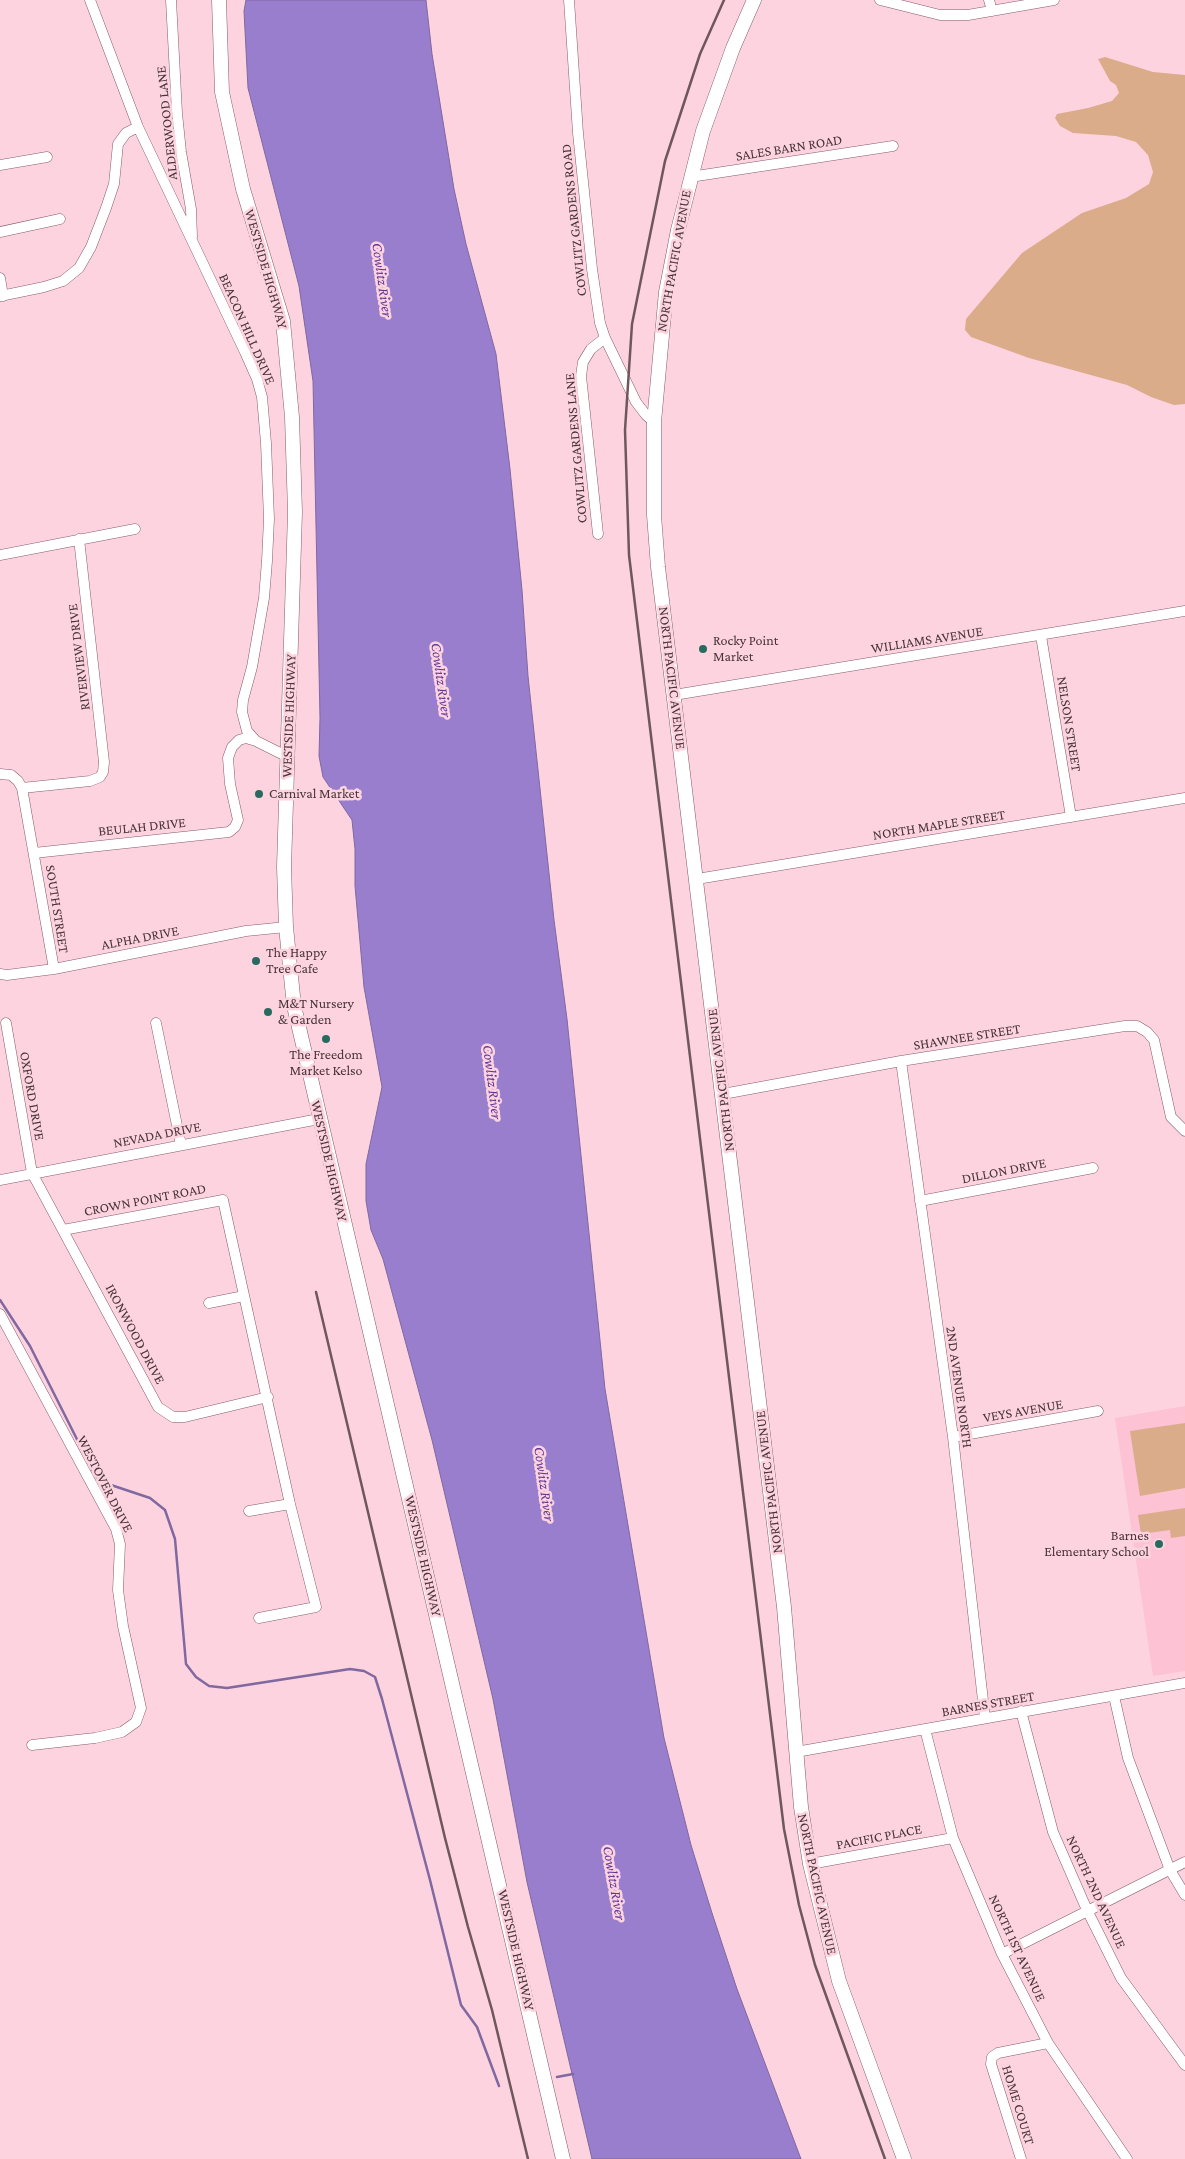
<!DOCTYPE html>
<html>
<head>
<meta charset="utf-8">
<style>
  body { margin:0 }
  canvas { display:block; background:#fcd3df }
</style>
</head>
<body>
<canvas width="1185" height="2159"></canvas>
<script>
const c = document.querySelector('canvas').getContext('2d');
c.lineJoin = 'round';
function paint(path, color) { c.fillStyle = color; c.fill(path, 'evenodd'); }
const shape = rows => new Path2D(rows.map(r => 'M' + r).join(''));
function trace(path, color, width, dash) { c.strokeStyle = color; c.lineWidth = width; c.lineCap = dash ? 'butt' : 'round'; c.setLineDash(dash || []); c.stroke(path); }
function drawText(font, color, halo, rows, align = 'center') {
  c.font = font + ' "Crimson Pro",serif'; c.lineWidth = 5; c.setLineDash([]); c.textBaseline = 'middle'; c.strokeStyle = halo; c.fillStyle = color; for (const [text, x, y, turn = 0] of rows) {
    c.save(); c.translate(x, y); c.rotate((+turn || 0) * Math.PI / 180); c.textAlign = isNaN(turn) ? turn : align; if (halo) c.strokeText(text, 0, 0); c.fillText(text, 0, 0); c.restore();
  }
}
paint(shape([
  [1185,1406,1185,1671,1153,1676,1115,1418]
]), '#fdc2d4');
paint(shape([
  [1105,57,1153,72,1185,75,1185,404,1174,405,1151,397,1127,385,1029,358,971,337,965,330,966,319,1022,253,1082,213,1126,198,1149,184,1153,172,1148,155,1136,142,1116,136,1073,133,1060,126,1055,118,1057,114,1088,108,1112,101,1119,93,1116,85,1110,81,1098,59],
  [1185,1423,1185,1488,1140,1496,1130,1431],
  [1185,1508,1185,1536,1171,1538,1170,1530,1141,1534,1138,1515]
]), '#daac8a');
const water = shape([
  [246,0,426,0,432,54,454,189,466,244,496,354,510,469,522,590,528,676,554,920,567,1019,605,1389,664,1738,691,1845,712,1913,737,1989,801,2159,592,2159,527,1882,493,1699,432,1440,383,1259,371,1230,366,1201,366,1164,382,1087,364,987,355,886,355,849,352,820,323,777,319,756,320,718,313,381,299,286,248,88,244,11,246,0]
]);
paint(water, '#987ecd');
trace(water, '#8068a1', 1);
trace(shape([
  [0,1300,30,1346,95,1475,102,1482,150,1498,165,1510,175,1539,186,1664,196,1677,209,1686,227,1688,350,1669,364,1671,375,1677,382,1699,430,1880,461,2005,477,2027,499,2086],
  [557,2077,573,2074]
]), '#8068a1', 2.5);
const street = shape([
  [90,0,138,127,245,352,257,379,262,397,266,443,269,519,267,561,264,598,252,667,243,700,242,712,247,731,256,741,288,757],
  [171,0,177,113,181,152,191,209,192,237],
  [569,0,578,133,592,269,600,323,605,338,636,402,646,415,654,422],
  [880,0,940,15,968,15,1054,0],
  [989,0,992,11],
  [0,165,47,157],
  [690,177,893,146],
  [0,232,60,219],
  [0,278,3,296],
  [0,296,44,287,63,281,79,268,91,247,106,208,114,184,118,144,126,133,138,127],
  [598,534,581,376,583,362,591,349,605,338],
  [0,555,135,529],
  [1041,636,1071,817],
  [674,695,1185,611],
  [0,774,11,775,18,781,22,788,54,969],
  [22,788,90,781,100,777,103,772,104,762,79,539],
  [34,853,229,832,235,827,238,820,230,784,228,758,232,747,239,740,246,738,256,741],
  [697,879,1185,798],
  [0,974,7,975,54,969,246,931,286,927],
  [6,1023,32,1173,158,1407,173,1417,185,1417,268,1397],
  [156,1023,181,1145],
  [901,1061,953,1437,985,1718],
  [723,1094,901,1061,1125,1026,1137,1026,1147,1032,1154,1040,1171,1117,1185,1131],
  [0,1180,319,1119],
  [920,1201,1093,1168],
  [63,1230,223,1200,290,1504,316,1607,259,1618],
  [209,1303,244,1296],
  [0,1314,116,1529,120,1544,118,1590,123,1626,141,1708,136,1722,122,1732,95,1738,32,1745],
  [953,1437,1098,1411],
  [249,1511,290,1504],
  [1114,1696,1128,1758,1170,1870,1185,1895],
  [1021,1711,1053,1832,1087,1910,1121,1978,1185,2065],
  [925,1729,953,1838,1002,1954,1048,2043,1127,2159],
  [796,1752,1185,1683],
  [810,1864,953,1838],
  [1002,1954,1185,1862],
  [1021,2159,991,2064,992,2057,998,2053,1048,2043]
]);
const secondary = shape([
  [219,0,222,92,243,189,283,321,292,417,295,512,284,867,286,927,294,1006,563,2159],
  [754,0,733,48,703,131,678,230,666,292,654,422,654,515,658,567,784,1607,801,1807,810,1864,839,1981,904,2159]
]);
trace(street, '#885c6b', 11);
trace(secondary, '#885c6b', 15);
trace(street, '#fff', 10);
trace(secondary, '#fff', 14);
trace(shape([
  [724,0,700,54,665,161,632,324,625,430,629,555,784,1829,799,1905,815,1965,885,2159],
  [316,1292,445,1838,468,1927,492,2010,528,2159]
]), '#6f575e', 2.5);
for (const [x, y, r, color] of [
  [703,649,5,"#276b5e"],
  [259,794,5,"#276b5e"],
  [256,961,5,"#276b5e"],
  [268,1012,5,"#276b5e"],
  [326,1039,5,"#276b5e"],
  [1159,1544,5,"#276b5e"]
]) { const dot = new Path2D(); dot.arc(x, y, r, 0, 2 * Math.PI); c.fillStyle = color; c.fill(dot); trace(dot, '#fcd3df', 2); }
drawText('14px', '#48343a', '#fcd3df', [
  ["ALDERWOOD LANE",167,123,-96],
  ["SALES BARN ROAD",789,148,-9],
  ["COWLITZ GARDENS ROAD",574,220,-96],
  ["NORTH PACIFIC AVENUE",674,261,-80],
  ["WESTSIDE HIGHWAY",266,269,74],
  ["BEACON HILL DRIVE",247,329,66],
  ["COWLITZ GARDENS LANE",576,448,-95],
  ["WILLIAMS AVENUE",927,640,-9],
  ["RIVERVIEW DRIVE",79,657,-97],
  ["NORTH PACIFIC AVENUE",672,678,83],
  ["WESTSIDE HIGHWAY",289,716,-88],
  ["NELSON STREET",1069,724,81],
  ["NORTH MAPLE STREET",939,825,-9],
  ["BEULAH DRIVE",142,827,-6],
  ["SOUTH STREET",57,909,81],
  ["ALPHA DRIVE",140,938,-11],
  ["SHAWNEE STREET",967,1037,-9],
  ["NORTH PACIFIC AVENUE",721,1080,-97],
  ["OXFORD DRIVE",32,1096,80],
  ["NEVADA DRIVE",157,1135,-11],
  ["WESTSIDE HIGHWAY",329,1161,77],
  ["DILLON DRIVE",1004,1171,-11],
  ["CROWN POINT ROAD",145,1200,-11],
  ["IRONWOOD DRIVE",135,1334,62],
  ["2ND AVENUE NORTH",959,1387,82],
  ["VEYS AVENUE",1023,1411,-10],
  ["NORTH PACIFIC AVENUE",769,1482,-97],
  ["WESTOVER DRIVE",105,1484,63],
  ["WESTSIDE HIGHWAY",423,1556,77],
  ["BARNES STREET",988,1704,-10],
  ["PACIFIC PLACE",879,1837,-11],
  ["NORTH PACIFIC AVENUE",817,1884,78],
  ["NORTH 2ND AVENUE",1096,1892,65],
  ["NORTH 1ST AVENUE",1017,1948,65],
  ["WESTSIDE HIGHWAY",516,1950,77],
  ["HOME COURT",1018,2105,73]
]);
drawText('14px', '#48343a', '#fcd3df', [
  ["Rocky Point",713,641],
  ["Market",713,657],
  ["Carnival Market",269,794],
  ["The Happy",266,953],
  ["Tree Cafe",266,969],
  ["M&T Nursery",278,1004],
  ["& Garden",278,1020],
  ["The Freedom",326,1055,"center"],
  ["Market Kelso",326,1071,"center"],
  ["Barnes",1149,1536,"right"],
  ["Elementary School",1149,1552,"right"]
], 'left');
drawText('italic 15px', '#5e3997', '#fcd3df', [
  ["Cowlitz River",382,280,82],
  ["Cowlitz River",441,680,82],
  ["Cowlitz River",492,1082,83],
  ["Cowlitz River",544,1484,82],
  ["Cowlitz River",614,1883,80]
]);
</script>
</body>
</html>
